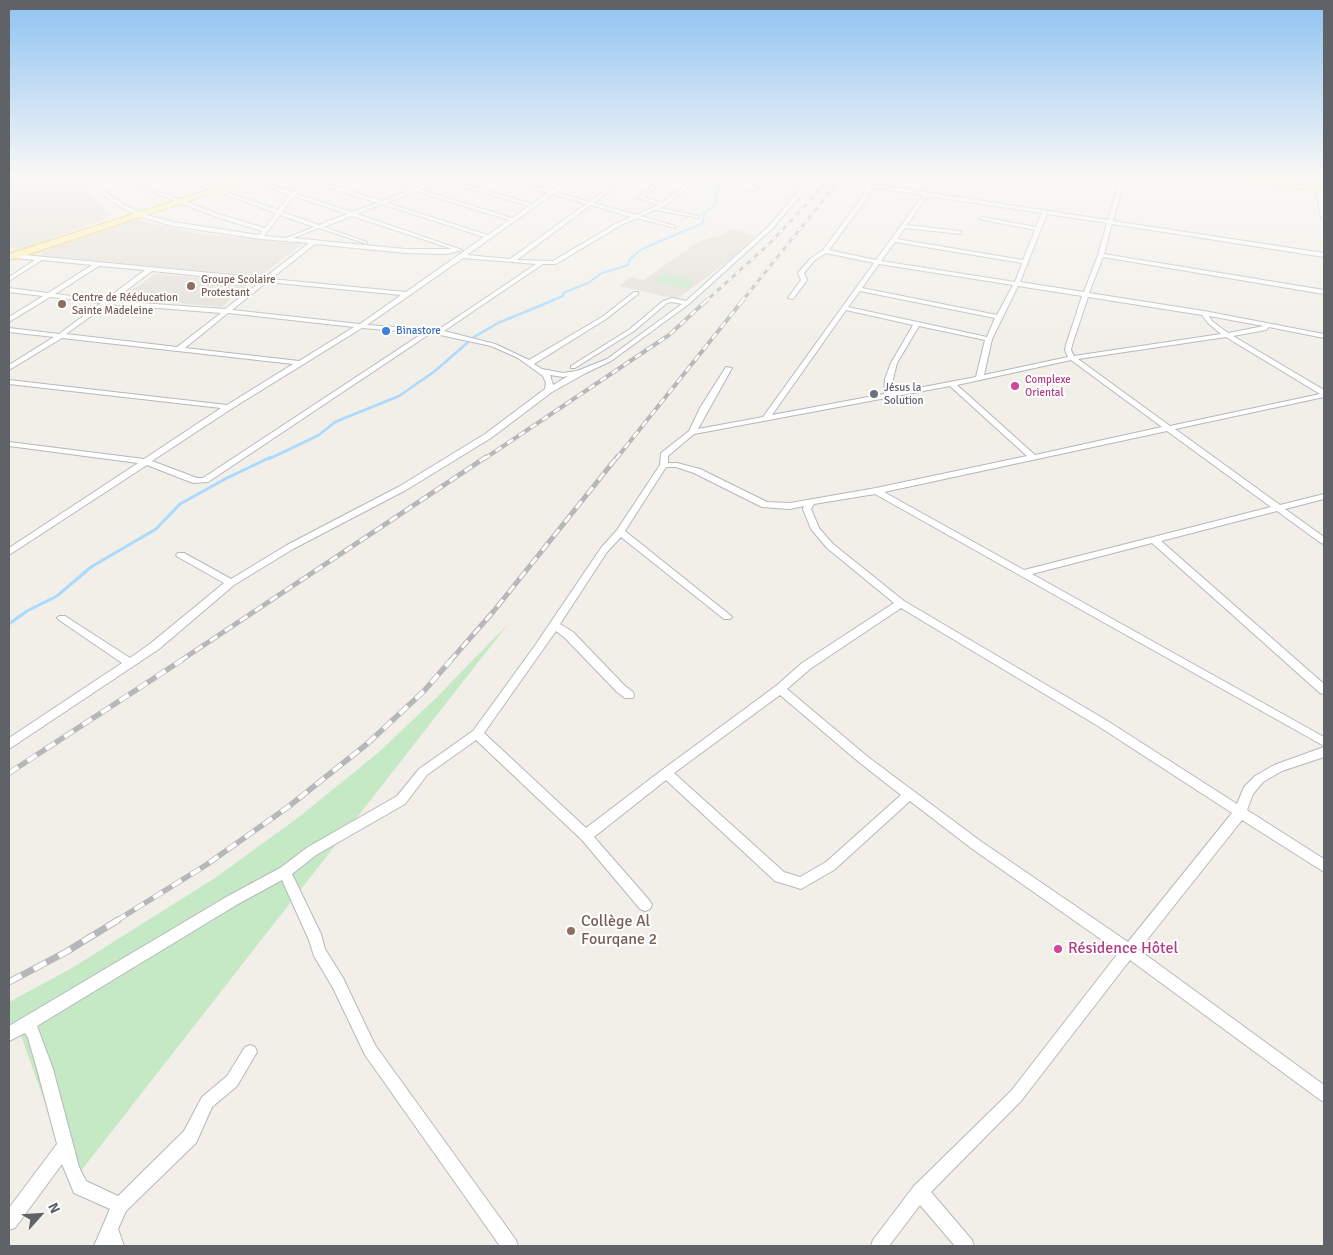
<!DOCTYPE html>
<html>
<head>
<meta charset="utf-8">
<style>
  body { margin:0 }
  #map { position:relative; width:1333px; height:1255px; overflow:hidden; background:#f1efe8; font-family:Signika,sans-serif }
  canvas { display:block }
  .frame { position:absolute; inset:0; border:10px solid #5f6368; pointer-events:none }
  .north { position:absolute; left:15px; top:1190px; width:50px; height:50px; -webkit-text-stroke:4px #fff; paint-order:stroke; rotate:64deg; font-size:14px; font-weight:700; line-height:20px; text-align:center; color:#5f6368 }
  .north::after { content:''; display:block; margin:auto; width:18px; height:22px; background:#5f6368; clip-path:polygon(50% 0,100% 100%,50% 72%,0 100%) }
</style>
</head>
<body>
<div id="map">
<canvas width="1333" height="1255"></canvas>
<div class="frame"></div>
<div class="north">N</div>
</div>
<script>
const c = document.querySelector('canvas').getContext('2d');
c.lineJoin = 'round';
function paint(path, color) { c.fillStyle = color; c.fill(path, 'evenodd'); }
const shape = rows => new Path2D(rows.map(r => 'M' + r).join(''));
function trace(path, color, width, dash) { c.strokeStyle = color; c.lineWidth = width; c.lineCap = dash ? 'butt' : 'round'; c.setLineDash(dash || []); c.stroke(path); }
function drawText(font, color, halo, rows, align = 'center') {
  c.font = font + ' Signika,sans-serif'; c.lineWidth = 4; c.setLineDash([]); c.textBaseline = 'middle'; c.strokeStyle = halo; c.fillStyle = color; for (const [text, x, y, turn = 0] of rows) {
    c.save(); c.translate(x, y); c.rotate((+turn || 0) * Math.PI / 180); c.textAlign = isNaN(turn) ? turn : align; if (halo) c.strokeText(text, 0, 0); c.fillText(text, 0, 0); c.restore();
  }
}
paint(shape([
  [9,178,83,178,87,190,94,200,110,212,108,219,18,249,9,247],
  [137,220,195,233,302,244,261,276,41,256,42,252],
  [732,229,756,235,731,259,677,299,619,286,631,277,644,280,699,241,719,236],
  [155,274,251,282,221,307,126,298,123,296]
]), '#e1ded6');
paint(shape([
  [665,274,695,282,685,289,655,281],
  [508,624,73,1181,20,1033,9,1040,9,1002,72,968,215,878,299,817,379,752,437,697]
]), '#c5e8c5');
trace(shape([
  [550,301,563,296,563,293,588,283,602,273,628,265,630,259,642,249,703,223,704,213,716,205,716,194,723,178]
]), '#aadaff', 2);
trace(shape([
  [269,459,319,435,335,422,399,396,435,371,474,337,498,323,554,300]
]), '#aadaff', 2.5);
trace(shape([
  [9,624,27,611,57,596,91,567,156,529,180,504,227,478,271,457]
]), '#aadaff', 3);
const minor = shape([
  [92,178,97,178,106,192,123,204,143,214,173,222,259,235,262,231,217,217,115,178,122,178,221,215,265,228,276,213,180,178,187,178,278,210,290,195,242,178,249,178,292,192,302,178,311,178,382,201,411,190,376,178,384,178,416,188,440,178,449,178,448,179,532,204,548,193,499,178,507,178,551,191,569,178,575,178,556,192,589,202,622,178,627,178,594,203,636,215,658,205,637,198,661,178,666,178,644,197,662,203,694,178,699,178,665,206,660,208,699,216,699,218,655,210,641,216,675,226,675,228,637,218,621,225,556,264,543,264,444,331,495,344,529,360,602,317,634,292,638,292,638,294,606,319,534,364,542,369,563,373,577,371,607,359,682,304,672,302,667,303,634,331,575,368,571,368,571,366,630,329,663,301,672,298,686,301,769,226,803,186,765,180,755,191,751,191,751,189,761,180,757,178,771,178,806,183,810,178,815,178,773,228,689,304,611,361,586,373,552,392,491,438,406,490,293,549,234,585,159,649,9,749,9,738,122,663,59,620,57,618,59,616,65,616,130,658,151,643,224,583,178,557,176,555,178,553,184,553,231,579,287,545,400,486,485,434,545,389,546,383,543,376,518,358,491,346,431,333,208,482,193,483,147,465,9,555,9,548,138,463,9,446,9,442,144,459,221,408,9,384,9,380,227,405,293,364,62,338,9,370,9,365,54,337,9,332,9,328,59,334,101,303,50,297,9,322,9,317,43,296,9,292,9,288,48,293,92,265,42,260,9,281,9,277,35,260,15,258,9,260,9,256,14,254,264,278,309,243,261,239,172,226,139,216,119,206,102,194,92,178],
  [306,180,377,203,352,212,296,194,306,180],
  [444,181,529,206,512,218,421,190,444,181],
  [416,191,509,220,488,235,387,203,416,191],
  [553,194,586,204,510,259,467,255,553,194],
  [294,196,347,214,319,225,282,212,294,196],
  [382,204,484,237,406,292,271,279,315,244,405,253,446,254,462,250,357,214,382,204],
  [591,205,631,217,617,223,553,261,517,260,591,205],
  [280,215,314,227,286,238,264,236,280,215],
  [352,216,452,249,405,249,293,238,319,228,367,244,367,242,324,227,352,216],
  [463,258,536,264,438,330,367,325,463,258],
  [99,266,145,270,105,300,55,294,99,266],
  [152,271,260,282,225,309,112,301,152,271],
  [267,282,401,295,360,324,232,310,267,282],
  [108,304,221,313,177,347,66,334,108,304],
  [228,313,354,327,299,361,185,348,228,313],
  [362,328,423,333,203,478,197,478,152,461,231,409,362,328],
  [550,375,563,377,568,376,553,385,550,375],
  [868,178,873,178,872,184,1108,220,1121,178,1125,178,1113,221,1324,253,1324,257,1112,224,1104,254,1324,290,1324,294,1103,257,1089,293,1204,311,1324,334,1324,338,1269,327,1266,330,1233,336,1324,390,1324,397,1175,429,1280,505,1324,494,1324,499,1285,509,1324,537,1324,544,1321,543,1277,511,1161,541,1324,684,1324,694,1320,693,1152,543,1032,574,1324,737,1324,746,875,494,814,504,811,509,819,528,833,544,904,601,1106,720,1237,804,1244,787,1255,776,1274,765,1324,747,1324,757,1282,771,1263,782,1253,794,1247,810,1324,859,1324,872,1242,820,1139,950,1324,1085,1324,1102,1319,1099,1130,960,1021,1101,931,1192,972,1240,974,1246,955,1246,920,1205,889,1246,871,1246,873,1240,914,1186,1011,1091,1119,952,971,848,910,801,834,870,801,889,775,881,666,780,594,837,650,901,652,905,650,909,645,911,640,909,582,840,476,740,427,775,405,804,316,855,292,874,321,934,325,949,343,978,375,1045,516,1240,518,1246,500,1246,365,1055,333,988,314,956,309,940,282,880,238,904,37,1026,53,1069,79,1167,86,1181,118,1196,184,1131,202,1097,227,1076,245,1047,250,1045,255,1047,257,1052,237,1086,212,1107,196,1143,126,1211,118,1229,124,1246,94,1246,110,1209,74,1193,62,1164,15,1228,9,1230,9,1208,57,1144,37,1069,28,1038,25,1033,9,1041,9,1026,228,896,280,868,308,847,397,796,419,769,473,731,534,647,601,548,617,530,660,465,661,453,689,431,700,408,726,367,732,368,698,429,763,417,874,263,826,253,815,260,804,273,807,280,793,299,788,298,801,280,798,273,811,258,823,250,862,197,866,186,865,185,868,178],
  [871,187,923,195,876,260,829,250,868,197,871,187],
  [927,196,1042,213,1036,227,982,217,979,219,1035,230,1023,260,897,239,905,228,961,234,961,232,959,231,907,225,927,196],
  [1047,214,1107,223,1098,255,1084,292,1020,282,1047,214],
  [895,242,1022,263,1015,282,881,261,895,242],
  [879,264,1013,285,997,315,862,288,879,264],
  [1018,286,1082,296,1066,345,1065,350,1068,357,984,375,992,339,1018,286],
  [860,291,995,318,987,337,848,307,860,291],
  [1088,297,1202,315,1208,323,1221,334,1074,356,1071,350,1072,345,1088,297],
  [846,310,913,325,891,363,885,379,884,394,772,415,846,310],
  [1209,316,1264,326,1228,333,1212,321,1209,316],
  [919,326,985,340,976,377,892,393,893,379,897,363,919,326],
  [1226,337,1320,394,1170,426,1078,359,1226,337],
  [1071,360,1162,427,1035,455,957,385,1071,360],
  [950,386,1027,456,876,488,790,503,767,502,700,469,677,463,668,463,668,456,694,434,950,386],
  [1167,431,1271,507,1024,570,884,492,1167,431],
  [666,467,676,467,694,473,762,507,790,509,804,506,803,509,811,529,827,548,894,603,802,663,776,686,662,770,586,828,484,733,556,631,565,638,617,692,625,698,633,698,634,695,633,692,625,686,573,632,560,624,607,552,621,537,724,619,730,619,732,617,730,615,625,531,666,467],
  [901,608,1098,726,1232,813,1128,942,979,840,868,757,787,689,810,669,901,608],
  [780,695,860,763,901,795,826,862,800,877,784,872,674,773,780,695],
  [1319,187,1322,189,1324,204,1324,220,1321,218,1316,189,1319,187]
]);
const major = shape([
  [247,178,257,178,17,258,9,258,9,254,247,178],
  [1231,178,1249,178,1324,188,1324,192,1231,178]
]);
trace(minor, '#b5b8bc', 2);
trace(major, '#f2c960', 3);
paint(minor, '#fff');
paint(major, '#fff2af');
const railFar4 = shape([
  [706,301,770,243,831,178],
  [742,301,841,178]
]);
const railFar3 = shape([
  [484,459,669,335,707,300],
  [616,459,743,300]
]);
const railFar2 = shape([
  [180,661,486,457],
  [450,661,493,612,617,457]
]);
const railFar1 = shape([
  [9,773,182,660],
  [116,921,206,865,288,807,367,744,424,691,451,660]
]);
const rail = shape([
  [9,982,66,952,118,920]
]);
trace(railFar4, '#b6b7b8', 3);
trace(railFar3, '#b6b7b8', 4);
trace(railFar2, '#b6b7b8', 5);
trace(railFar1, '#b6b7b8', 5.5);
trace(rail, '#b6b7b8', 7);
trace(railFar4, '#fff', 2, [5]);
trace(railFar3, '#fff', 2.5, [7]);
trace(railFar2, '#fff', 3, [9]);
trace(railFar1, '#fff', 4, [11]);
trace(rail, '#fff', 5, [14]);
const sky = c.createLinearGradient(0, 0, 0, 354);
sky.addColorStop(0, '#8fc3f1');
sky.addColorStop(0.5, '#f9f8f5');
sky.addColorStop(1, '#f9f8f500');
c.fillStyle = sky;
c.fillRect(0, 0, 1333, 354);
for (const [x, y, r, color] of [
  [191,286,5,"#8d6e63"],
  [62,304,5,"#8d6e63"],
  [386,331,5,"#3f7fe0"],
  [1015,386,5,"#d1479c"],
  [874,394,5,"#6b7280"],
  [571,931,5,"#8d6e63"],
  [1058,949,5,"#d1479c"]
]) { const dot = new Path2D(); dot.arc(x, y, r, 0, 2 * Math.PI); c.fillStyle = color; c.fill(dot); trace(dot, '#fff', 2); }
drawText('11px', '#785e54', '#fff', [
  ["Groupe Scolaire",201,280],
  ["Protestant",201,293],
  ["Centre de Rééducation",72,298],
  ["Sainte Madeleine",72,311]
], 'left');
drawText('11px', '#366cbe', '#fff', [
  ["Binastore",396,331]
], 'left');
drawText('11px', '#b23c85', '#fff', [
  ["Complexe",1025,380],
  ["Oriental",1025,393]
], 'left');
drawText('11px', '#5b616d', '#fff', [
  ["Jésus la",884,388],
  ["Solution",884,401]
], 'left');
drawText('16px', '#785e54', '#fff', [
  ["Collège Al",581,922],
  ["Fourqane 2",581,940]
], 'left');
drawText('16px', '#b23c85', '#fff', [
  ["Résidence Hôtel",1068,949]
], 'left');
</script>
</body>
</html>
